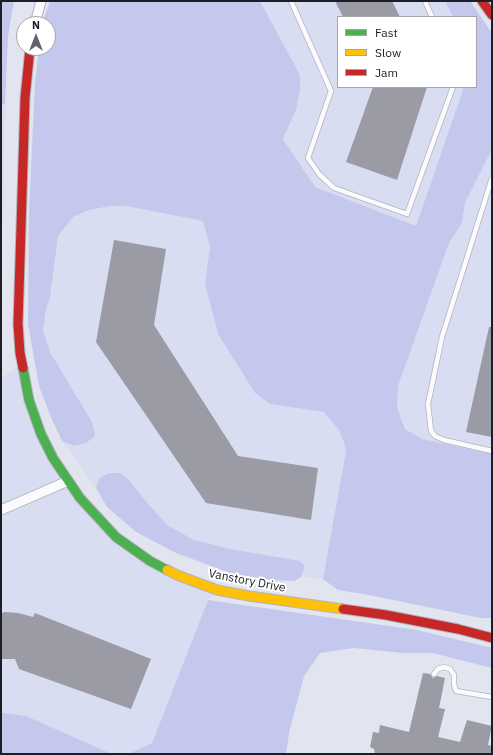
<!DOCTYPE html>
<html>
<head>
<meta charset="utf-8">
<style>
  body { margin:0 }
  #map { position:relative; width:493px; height:755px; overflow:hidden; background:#e2e4ef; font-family:"IBM Plex Sans",sans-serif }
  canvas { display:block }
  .frame { position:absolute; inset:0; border:2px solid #1c1d25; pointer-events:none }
  .legend { position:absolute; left:337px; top:16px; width:140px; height:72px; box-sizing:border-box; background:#fff; border:1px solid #a4a5a8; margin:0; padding:5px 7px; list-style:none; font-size:12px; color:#1c1d25 }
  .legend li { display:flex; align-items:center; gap:8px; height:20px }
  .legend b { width:20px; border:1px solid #a4a5a8 }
  .north { position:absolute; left:16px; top:16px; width:40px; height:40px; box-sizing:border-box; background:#fff; border:1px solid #a4a5a8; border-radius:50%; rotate:0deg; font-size:11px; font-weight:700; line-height:16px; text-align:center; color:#1c1d25 }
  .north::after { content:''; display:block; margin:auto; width:14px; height:18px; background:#61636c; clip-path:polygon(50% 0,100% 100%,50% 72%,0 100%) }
</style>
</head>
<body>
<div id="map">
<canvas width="493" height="755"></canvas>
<div class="frame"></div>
<ul class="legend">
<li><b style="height:5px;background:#4caf50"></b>Fast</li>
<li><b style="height:5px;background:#ffc107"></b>Slow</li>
<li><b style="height:5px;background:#c62828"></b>Jam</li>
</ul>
<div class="north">N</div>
</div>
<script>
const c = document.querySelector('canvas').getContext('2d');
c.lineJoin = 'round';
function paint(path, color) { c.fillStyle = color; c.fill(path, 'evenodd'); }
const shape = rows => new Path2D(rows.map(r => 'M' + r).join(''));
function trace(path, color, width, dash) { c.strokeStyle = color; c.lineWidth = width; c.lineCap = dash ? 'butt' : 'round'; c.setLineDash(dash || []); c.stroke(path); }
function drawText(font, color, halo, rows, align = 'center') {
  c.font = font + ' "IBM Plex Sans",sans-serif'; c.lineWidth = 4; c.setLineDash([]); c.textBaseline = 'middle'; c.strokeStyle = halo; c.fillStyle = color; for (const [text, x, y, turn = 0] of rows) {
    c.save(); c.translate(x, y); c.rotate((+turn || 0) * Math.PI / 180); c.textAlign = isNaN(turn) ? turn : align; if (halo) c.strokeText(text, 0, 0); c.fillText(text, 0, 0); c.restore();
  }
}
paint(shape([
  [260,1,445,1,453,17,338,17,338,87,464,87,416,226,315,187,283,139,296,110,300,75],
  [1,104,5,104,1,284],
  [492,149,492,454,422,439,405,429,397,408,398,386,449,243,462,223,465,203],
  [110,206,126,206,203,221,210,247,205,284,218,334,255,393,270,404,324,412,339,430,346,451,323,579,301,577,305,566,194,540,167,525,144,499,128,479,100,478,96,488,62,441,74,446,92,422,50,352,43,330,46,309,50,298,58,236,73,217,89,210],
  [21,365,41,434,116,537,217,590,208,600,152,743,128,754,112,754,26,716,1,714,1,378]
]), '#d9ddf1');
paint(shape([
  [1,1,14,1,8,36,5,104,1,104],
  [50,1,260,1,300,75,300,90,296,110,283,139,315,187,416,226,464,87,476,87,476,17,453,17,445,1,470,1,492,33,492,149,465,203,462,223,449,243,398,386,397,408,405,429,422,439,492,454,491,618,481,618,364,594,338,590,323,579,346,451,344,443,339,430,324,412,270,404,255,393,218,334,205,284,210,247,203,221,126,206,110,206,89,210,73,217,58,236,50,298,46,309,43,330,50,352,92,422,95,436,86,443,74,446,62,441,50,415,39,386,28,324,29,213,35,83,39,48,48,48,48,24,42,24],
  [109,473,120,473,128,479,144,499,167,525,194,540,235,550,300,561,305,566,301,577,294,581,273,580,236,575,176,553,136,532,107,507,96,488,100,478],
  [208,600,417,630,488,647,492,648,492,668,433,653,403,653,353,648,320,653,304,676,289,733,286,754,128,754,152,743],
  [2,713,26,716,112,754,1,754]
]), '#c3c8ec');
paint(shape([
  [335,1,392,1,400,17,343,17],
  [373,87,427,87,397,180,346,162],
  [114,240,166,249,154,325,238,456,318,468,311,520,206,503,96,342],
  [489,327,492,327,492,437,466,432],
  [6,612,18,613,33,617,35,613,151,659,131,709,19,669,15,659,1,659,1,613],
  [423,673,430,674,433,678,437,676,445,678,439,708,445,709,438,737,460,742,467,720,492,726,488,745,492,746,492,754,375,754,374,749,370,747,373,732,379,733,380,725,409,732]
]), '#9a9ba4');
const lane = shape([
  [291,1,331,91,308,158,319,174,334,188,407,214,453,87],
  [425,1,432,17],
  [492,178,442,337,428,404,431,431,435,436,444,440,492,451],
  [434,674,438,669,444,667,450,669,454,675,454,684,456,691,492,697]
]);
const street = shape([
  [35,24,41,1],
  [1,510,68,481]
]);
const fast = shape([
  [23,368,29,400,41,434,53,458,80,498,116,537,150,561,167,570]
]);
const slow = shape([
  [167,570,177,575,217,590,249,596,343,609]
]);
const jam = shape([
  [482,1,492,15],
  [23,368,20,353,18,324,25,98,30,48],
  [343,609,386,615,458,629,492,638]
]);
trace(lane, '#b2b3bc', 6);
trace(street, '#b2b3bc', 11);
trace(fast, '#b2b3bc', 11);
trace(slow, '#b2b3bc', 11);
trace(jam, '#b2b3bc', 11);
trace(lane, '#fbfbfd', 4.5);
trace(street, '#fbfbfd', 9);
trace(fast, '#4caf50', 9);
trace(slow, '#ffc107', 9);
trace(jam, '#c62828', 9);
drawText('12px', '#1c1d25', '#fff', [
  ["Vanstory Drive",247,581,11]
]);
</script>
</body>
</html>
